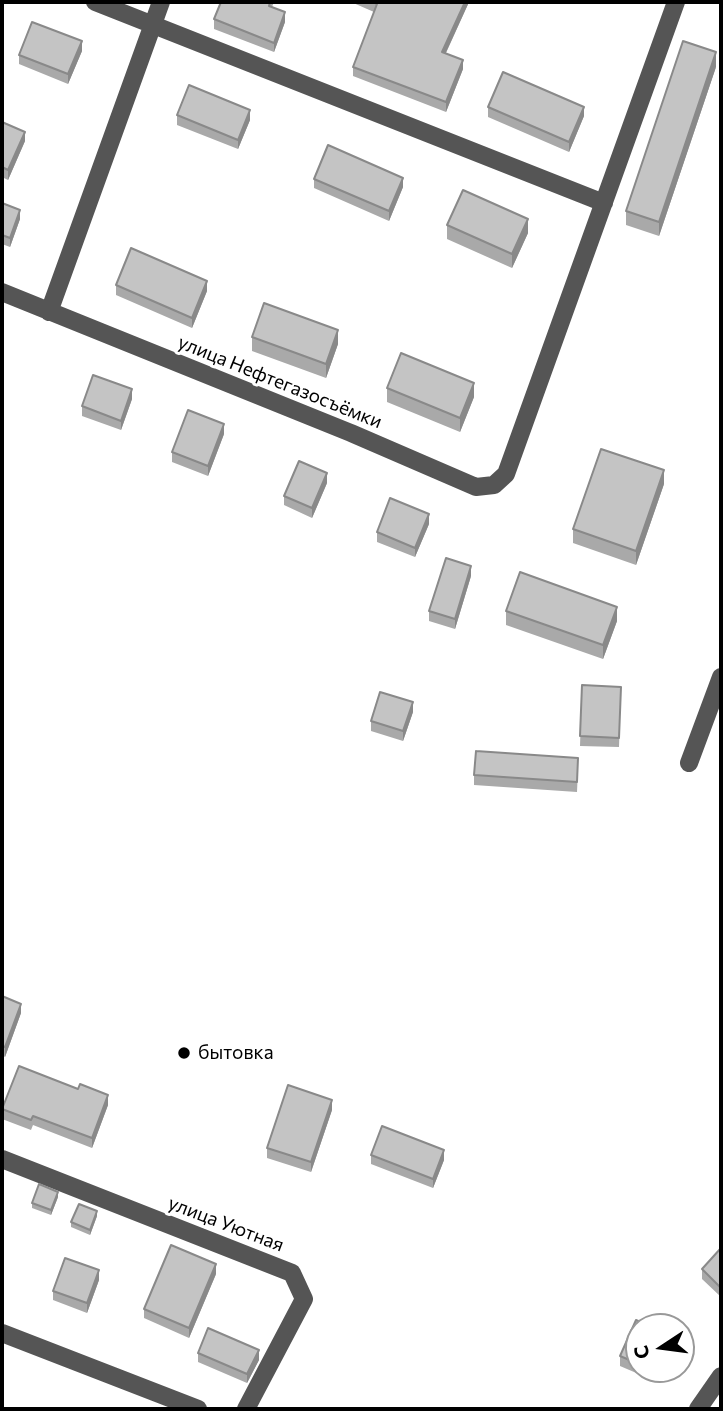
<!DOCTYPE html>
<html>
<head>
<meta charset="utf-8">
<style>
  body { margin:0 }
  #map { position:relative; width:723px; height:1411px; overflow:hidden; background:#fff; font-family:Commissioner,sans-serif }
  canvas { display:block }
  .frame { position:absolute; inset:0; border:4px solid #000; pointer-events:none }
  .north { position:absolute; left:625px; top:1313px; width:70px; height:70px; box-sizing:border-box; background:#fff; border:2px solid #999; border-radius:50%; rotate:257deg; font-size:19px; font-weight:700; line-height:28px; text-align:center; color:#000 }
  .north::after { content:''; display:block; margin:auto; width:24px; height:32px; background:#000; clip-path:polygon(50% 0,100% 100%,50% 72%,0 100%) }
</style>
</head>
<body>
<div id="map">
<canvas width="723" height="1411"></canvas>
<div class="frame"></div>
<div class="north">С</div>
</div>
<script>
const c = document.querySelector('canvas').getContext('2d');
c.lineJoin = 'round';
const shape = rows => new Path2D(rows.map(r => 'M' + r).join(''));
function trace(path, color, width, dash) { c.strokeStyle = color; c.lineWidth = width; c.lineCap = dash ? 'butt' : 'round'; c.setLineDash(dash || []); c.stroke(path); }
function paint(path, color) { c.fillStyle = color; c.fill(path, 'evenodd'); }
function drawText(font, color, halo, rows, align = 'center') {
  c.font = font + ' Commissioner,sans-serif'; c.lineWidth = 6; c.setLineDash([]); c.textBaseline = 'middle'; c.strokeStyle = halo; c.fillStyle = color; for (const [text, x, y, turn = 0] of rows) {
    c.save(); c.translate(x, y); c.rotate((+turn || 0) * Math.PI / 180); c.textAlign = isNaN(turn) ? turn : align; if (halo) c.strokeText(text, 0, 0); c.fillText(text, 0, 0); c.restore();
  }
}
trace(shape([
  [95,2,604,203],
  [2,292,351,433,476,487,494,485,506,474,676,2],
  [49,312,161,2],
  [689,763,721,677],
  [2,1159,292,1273,304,1299,246,1409],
  [2,1333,198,1409],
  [698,1409,721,1376]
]), '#555', 18);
paint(shape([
  [221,2,274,2,272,7,285,22,274,52,214,29,214,19],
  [351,2,469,2,446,53,463,69,446,112,353,76,353,67,374,12],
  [82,51,68,84,19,64,19,55],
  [716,67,659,236,626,225,626,211],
  [488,107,584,116,569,152,488,117],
  [177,115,250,120,238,149,177,125],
  [2,122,25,141,8,180,2,177],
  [314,179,403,187,389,221,314,188],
  [2,203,20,219,10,247,2,244],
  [447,225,528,233,512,268,447,239],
  [116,285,207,291,192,328,116,295],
  [252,337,338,344,326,378,252,351],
  [387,388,474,397,460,432,387,402],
  [132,399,121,430,82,416,82,406],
  [224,434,208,476,172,462,172,452],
  [327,483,312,518,284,505,284,496],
  [664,484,636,565,573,543,573,529],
  [429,524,415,557,377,542,377,532],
  [471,576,455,629,429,621,429,611],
  [506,611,617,621,603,659,506,625],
  [582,685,621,687,619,747,580,746],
  [413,712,403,741,371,731,371,721],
  [578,768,577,792,474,785,474,775],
  [2,996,21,1013,5,1057,2,1055],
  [78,1089,108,1105,92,1148,33,1125,31,1130,2,1119,2,1109],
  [332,1110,311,1172,267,1158,267,1148],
  [371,1155,444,1160,433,1188,371,1164],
  [58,1197,51,1215,32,1208,32,1203],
  [97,1216,90,1235,71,1227,71,1222],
  [721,1248,721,1297,702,1279,702,1269],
  [216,1274,189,1338,144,1318,144,1309],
  [99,1280,87,1313,53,1300,53,1291],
  [639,1327,639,1369,660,1369,655,1381,620,1366,620,1356],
  [198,1353,259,1360,247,1383,198,1362]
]), '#a9a9a9');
paint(shape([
  [465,2,469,2,442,61,442,52],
  [285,12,285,22,274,52,274,43],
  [82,41,82,51,68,84,68,74],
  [716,52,716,67,659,236,659,222],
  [463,60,463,69,446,112,446,102],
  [584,107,584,116,569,152,569,142],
  [250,110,250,120,238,149,238,140],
  [25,132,25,141,8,180,8,170],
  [403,178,403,187,389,221,389,211],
  [20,210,20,219,10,247,10,238],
  [528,219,528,233,512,268,512,254],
  [207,281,207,291,192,328,192,318],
  [338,330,338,344,326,378,326,364],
  [474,383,474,397,460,432,460,418],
  [132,389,132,399,121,430,121,421],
  [224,424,224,434,208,476,208,466],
  [664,470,664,484,636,565,636,551],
  [327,473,327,483,312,518,312,508],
  [429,514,429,524,415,557,415,548],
  [471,566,471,576,455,629,455,619],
  [617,607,617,621,603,659,603,645],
  [413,702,413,712,403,741,403,731],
  [21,1004,21,1013,5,1057,5,1047],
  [108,1095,108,1105,92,1148,92,1138],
  [332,1100,332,1110,311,1172,311,1162],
  [444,1150,444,1160,433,1188,433,1179],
  [58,1192,58,1197,51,1215,51,1210],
  [97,1211,97,1216,90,1235,90,1230],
  [216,1264,216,1274,189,1338,189,1328],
  [99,1270,99,1280,87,1313,87,1303],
  [259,1350,259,1360,247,1383,247,1374],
  [656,1369,660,1369,655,1381,655,1371]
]), '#898989');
const building = shape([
  [221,2,270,2,269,6,285,12,274,43,214,19,221,2],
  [373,2,465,2,442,52,463,60,446,102,353,67,377,4,373,2],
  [32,22,82,41,68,74,19,55,32,22],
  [683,41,716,52,659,222,626,211,683,41],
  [503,72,584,107,569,142,488,107,503,72],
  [189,85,250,110,238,140,177,115,189,85],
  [2,122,25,132,8,170,2,167,2,122],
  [328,145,403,178,389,211,314,179,328,145],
  [463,190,528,219,512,254,447,225,463,190],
  [2,203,20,210,10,238,2,235,2,203],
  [131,248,207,281,192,318,116,285,131,248],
  [264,303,338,330,326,364,252,337,264,303],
  [401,353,474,383,460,418,387,388,401,353],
  [93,375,132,389,121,421,82,406,93,375],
  [188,410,224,424,208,466,172,452,188,410],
  [601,449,664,470,636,551,573,529,601,449],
  [299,461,327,473,312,508,284,496,299,461],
  [390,498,429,514,415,548,377,532,390,498],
  [446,558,471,566,455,619,429,611,446,558],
  [520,572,617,607,603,645,506,611,520,572],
  [582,685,621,687,619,738,580,736,582,685],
  [380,692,413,702,403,731,371,721,380,692],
  [476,751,578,758,577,782,474,775,476,751],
  [2,996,21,1004,5,1047,2,1046,2,996],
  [19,1066,78,1089,80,1084,108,1095,92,1138,33,1116,31,1120,2,1109,19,1066],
  [288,1085,332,1100,311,1162,267,1148,288,1085],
  [382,1126,444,1150,433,1179,371,1155,382,1126],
  [39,1184,58,1192,51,1210,32,1203,39,1184],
  [79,1204,97,1211,90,1230,71,1222,79,1204],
  [171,1245,216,1264,189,1328,144,1309,171,1245],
  [721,1248,721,1288,702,1269,721,1248],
  [65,1258,99,1270,87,1303,53,1291,65,1258],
  [636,1320,651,1327,639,1327,639,1364,620,1356,636,1320],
  [208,1328,259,1350,247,1374,198,1353,208,1328]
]);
paint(building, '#c4c4c4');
trace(building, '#898989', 2);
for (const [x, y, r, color] of [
  [184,1053,7,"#000"]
]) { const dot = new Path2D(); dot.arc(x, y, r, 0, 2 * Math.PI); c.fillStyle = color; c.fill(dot); trace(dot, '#fff', 2.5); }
drawText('19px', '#000', '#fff', [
  ["улица Нефтегазосъёмки",280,382,22],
  ["улица Уютная",226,1224,21]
]);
drawText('19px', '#000', '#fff', [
  ["бытовка",198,1053]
], 'left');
</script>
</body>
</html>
